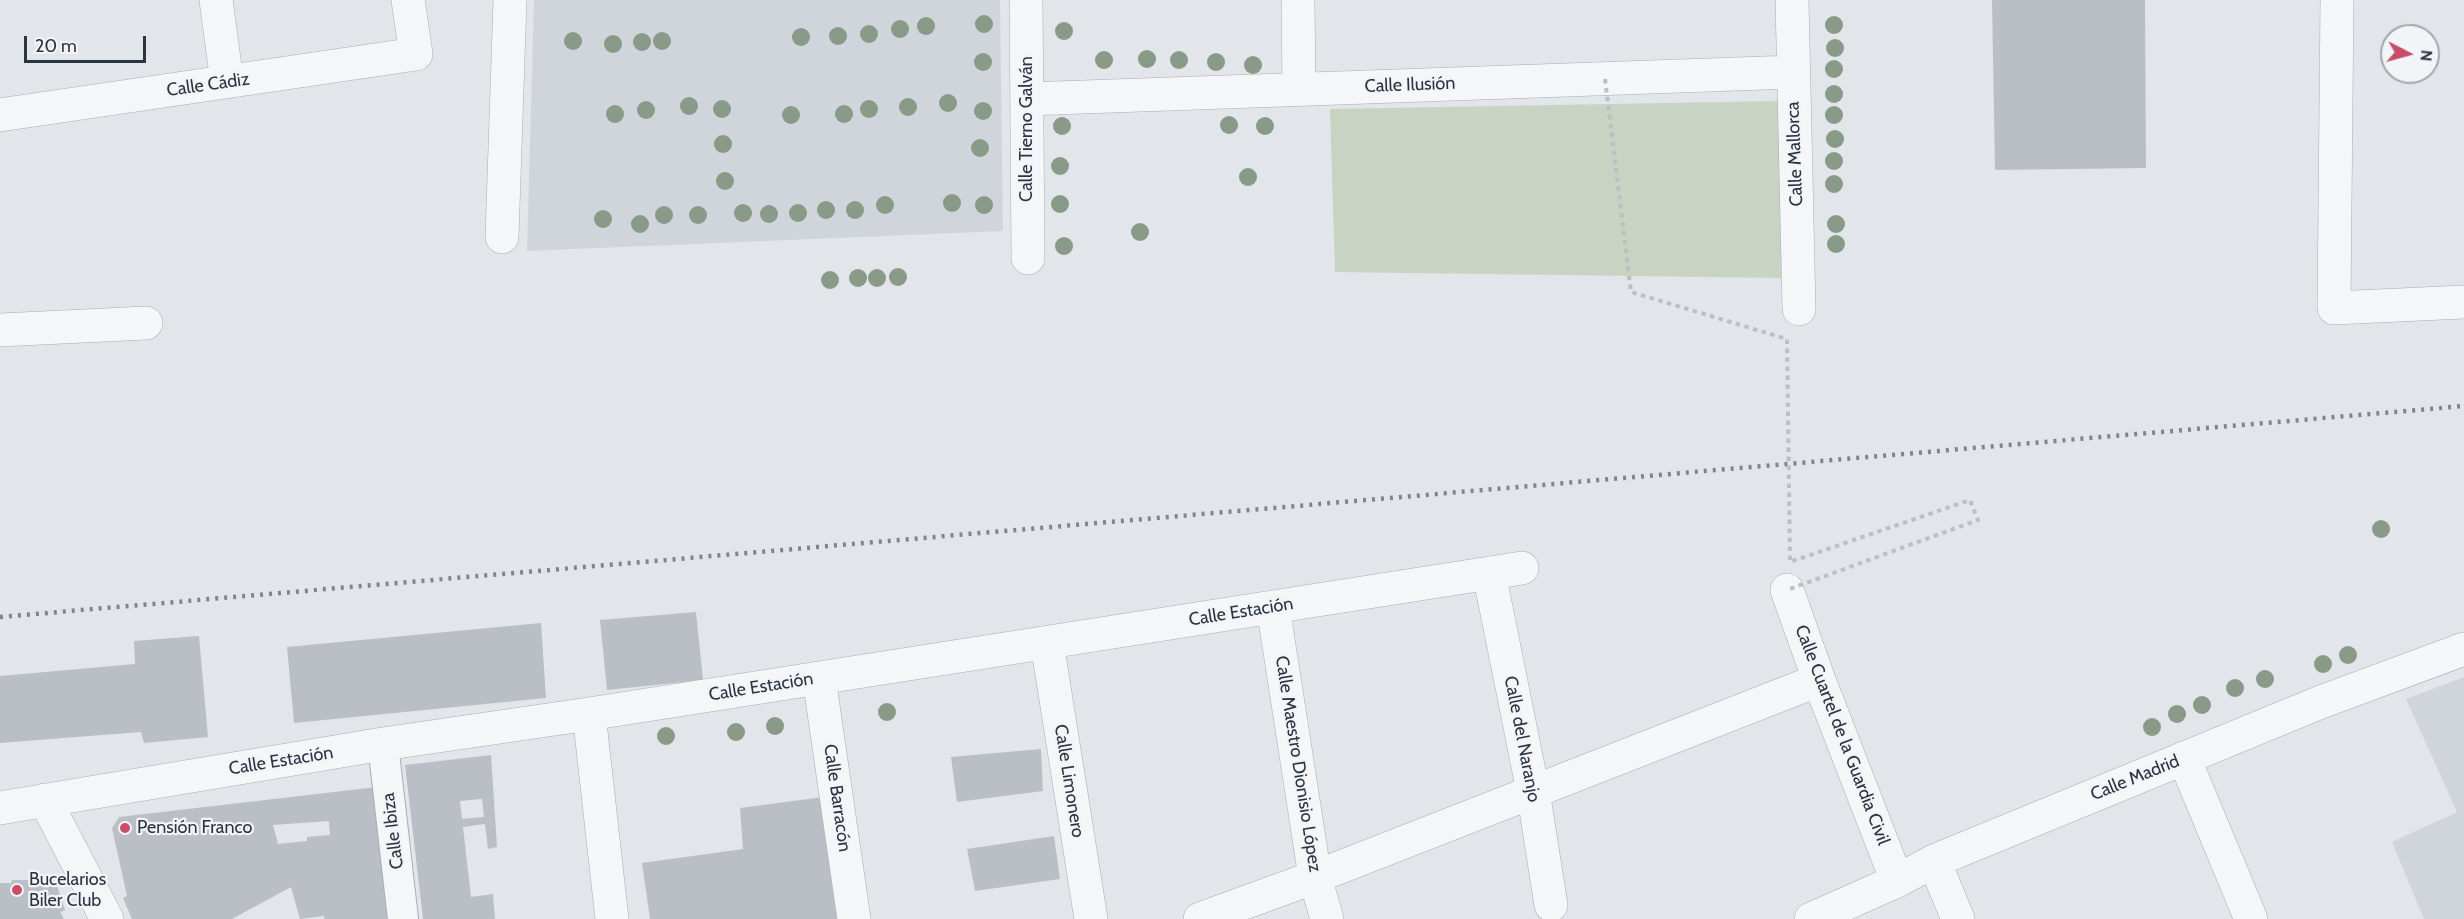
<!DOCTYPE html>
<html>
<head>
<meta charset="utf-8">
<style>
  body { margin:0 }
  #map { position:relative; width:2464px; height:919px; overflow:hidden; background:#e2e6ea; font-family:Cabin,sans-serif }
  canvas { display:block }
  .north { position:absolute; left:2380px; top:24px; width:60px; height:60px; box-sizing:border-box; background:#f2f4f7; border:2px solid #a2a7ae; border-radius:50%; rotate:96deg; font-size:16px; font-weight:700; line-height:24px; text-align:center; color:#2b3441 }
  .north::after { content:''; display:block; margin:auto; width:21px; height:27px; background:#c84e67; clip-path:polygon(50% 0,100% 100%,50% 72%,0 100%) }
  .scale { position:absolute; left:24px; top:36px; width:122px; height:27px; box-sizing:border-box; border:3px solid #2b3441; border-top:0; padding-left:8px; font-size:18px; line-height:21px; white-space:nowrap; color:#2b3441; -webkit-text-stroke:4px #f2f4f7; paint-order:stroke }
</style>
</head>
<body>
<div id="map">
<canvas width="2464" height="919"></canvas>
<div class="north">N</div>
<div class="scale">20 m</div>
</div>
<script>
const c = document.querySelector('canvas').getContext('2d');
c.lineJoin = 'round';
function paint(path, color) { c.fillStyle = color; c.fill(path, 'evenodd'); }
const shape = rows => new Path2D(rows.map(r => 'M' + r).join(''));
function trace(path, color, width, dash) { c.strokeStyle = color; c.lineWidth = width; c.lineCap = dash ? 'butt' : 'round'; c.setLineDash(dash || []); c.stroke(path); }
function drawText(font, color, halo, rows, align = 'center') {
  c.font = font + ' Cabin,sans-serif'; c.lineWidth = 4.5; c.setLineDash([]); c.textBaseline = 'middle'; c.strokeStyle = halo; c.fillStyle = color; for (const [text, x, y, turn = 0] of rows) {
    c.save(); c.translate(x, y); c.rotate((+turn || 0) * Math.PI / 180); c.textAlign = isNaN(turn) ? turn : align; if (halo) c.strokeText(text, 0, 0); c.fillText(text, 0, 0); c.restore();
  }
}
paint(shape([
  [534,0,1000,0,1003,231,527,251],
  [2464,677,2464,919,2424,919,2392,842,2457,812,2406,699]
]), '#d0d5dc');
paint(shape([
  [1780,101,1781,278,1335,272,1330,109]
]), '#c8d3c4');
paint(shape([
  [1992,0,2145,0,2146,168,1995,170],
  [696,612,703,680,607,690,600,620],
  [541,623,546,698,294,723,287,647],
  [199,636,208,737,144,743,141,732,0,743,0,676,135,664,134,641],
  [1041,749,1043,791,957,802,951,757],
  [491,755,497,847,488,849,485,824,463,827,471,897,493,894,495,919,423,919,405,765],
  [482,799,484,817,462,819,460,801],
  [377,787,391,919,324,919,324,916,300,919,291,887,232,919,132,919,123,898,127,896,112,828,119,817],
  [329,821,330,835,307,837,307,841,278,844,273,825],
  [823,797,840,919,650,919,642,863,743,849,740,808],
  [1054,836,1060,879,975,891,967,849],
  [12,880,49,880,56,883,65,910,60,912,64,919,0,919,0,883,11,883]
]), '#babfc6');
const pedestrian = shape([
  [383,744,403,919]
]);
const minor = shape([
  [216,0,227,82],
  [1026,0,1028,258],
  [1298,0,1299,89],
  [1792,0,1799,309],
  [2337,0,2334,308,2464,302],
  [1027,99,1793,72],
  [0,115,416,54,408,0],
  [502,237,510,0],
  [0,330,146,323],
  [1489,573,1533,791,1551,905],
  [1787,590,1819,680,1897,881],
  [1273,607,1315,877,1327,919],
  [1047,643,1091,919],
  [819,678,854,919],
  [589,714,612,919],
  [2184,758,2251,919],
  [45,800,107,919],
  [0,808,383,744,589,714,1522,568],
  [1934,861,1958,919],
  [1200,919,1315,877,1819,680],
  [1811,919,1897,881,1934,861,2321,702,2464,649]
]);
trace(pedestrian, '#a7adb4', 32);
trace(minor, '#a7adb4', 34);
trace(pedestrian, '#f5f6f8', 30);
trace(minor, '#f5f6f8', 33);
trace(shape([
  [0,617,2464,406]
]), '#7c8693', 4.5, [3, 6]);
trace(shape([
  [1605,79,1631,292,1787,339,1790,562,1970,500,1978,520,1787,590]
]), '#bcc0c5', 4, [4.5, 4.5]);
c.fillStyle = '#899a89';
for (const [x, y] of [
  [984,24],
  [1834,25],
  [926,26],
  [900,29],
  [1064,31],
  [869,34],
  [838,36],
  [801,37],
  [573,41],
  [662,41],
  [642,42],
  [613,44],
  [1835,48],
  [1147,59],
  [1104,60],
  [1179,60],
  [983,62],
  [1216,62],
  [1253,65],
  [1834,69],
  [1834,94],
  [948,103],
  [689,106],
  [908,107],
  [722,109],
  [869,109],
  [646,110],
  [983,111],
  [615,114],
  [844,114],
  [791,115],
  [1834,115],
  [1229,125],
  [1062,126],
  [1265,126],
  [1835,139],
  [723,144],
  [980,148],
  [1834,161],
  [1060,166],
  [1248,177],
  [725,181],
  [1834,184],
  [952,203],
  [1060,204],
  [885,205],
  [984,205],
  [826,210],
  [855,210],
  [743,213],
  [798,213],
  [769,214],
  [664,215],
  [698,215],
  [603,219],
  [640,224],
  [1836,224],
  [1140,232],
  [1836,244],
  [1064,246],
  [898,277],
  [858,278],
  [877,278],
  [830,280],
  [2381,529],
  [2348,655],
  [2323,664],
  [2265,679],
  [2235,688],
  [2202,705],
  [887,712],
  [2177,714],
  [775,726],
  [2152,727],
  [736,732],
  [666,736]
]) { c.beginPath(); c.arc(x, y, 9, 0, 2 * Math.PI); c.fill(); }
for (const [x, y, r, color] of [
  [125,828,6,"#c84e67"],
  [17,890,6,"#c84e67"]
]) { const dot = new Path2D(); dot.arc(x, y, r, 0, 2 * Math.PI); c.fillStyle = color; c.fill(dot); trace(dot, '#f2f4f7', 2); }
drawText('18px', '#2b3441', '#f2f4f7', [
  ["Calle Cádiz",208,85,-8],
  ["Calle Ilusión",1410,85,-2],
  ["Calle Tierno Galván",1027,129,-90],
  ["Calle Mallorca",1795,154,-92],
  ["Calle Estación",1241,612,-9],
  ["Calle Estación",761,687,-9],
  ["Calle Cuartel de la Guardia Civil",1842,735,69],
  ["Calle del Naranjo",1522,739,79],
  ["Calle Estación",281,761,-9],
  ["Calle Maestro Dionisio López",1298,764,81],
  ["Calle Madrid",2135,778,-22],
  ["Calle Limonero",1069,781,81],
  ["Calle Barracón",837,798,82],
  ["Calle Ibiza",393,831,-97]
]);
drawText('18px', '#2b3441', '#f2f4f7', [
  ["Pensión Franco",137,828],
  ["Bucelarios",29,880],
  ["Biler Club",29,901]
], 'left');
</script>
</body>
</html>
